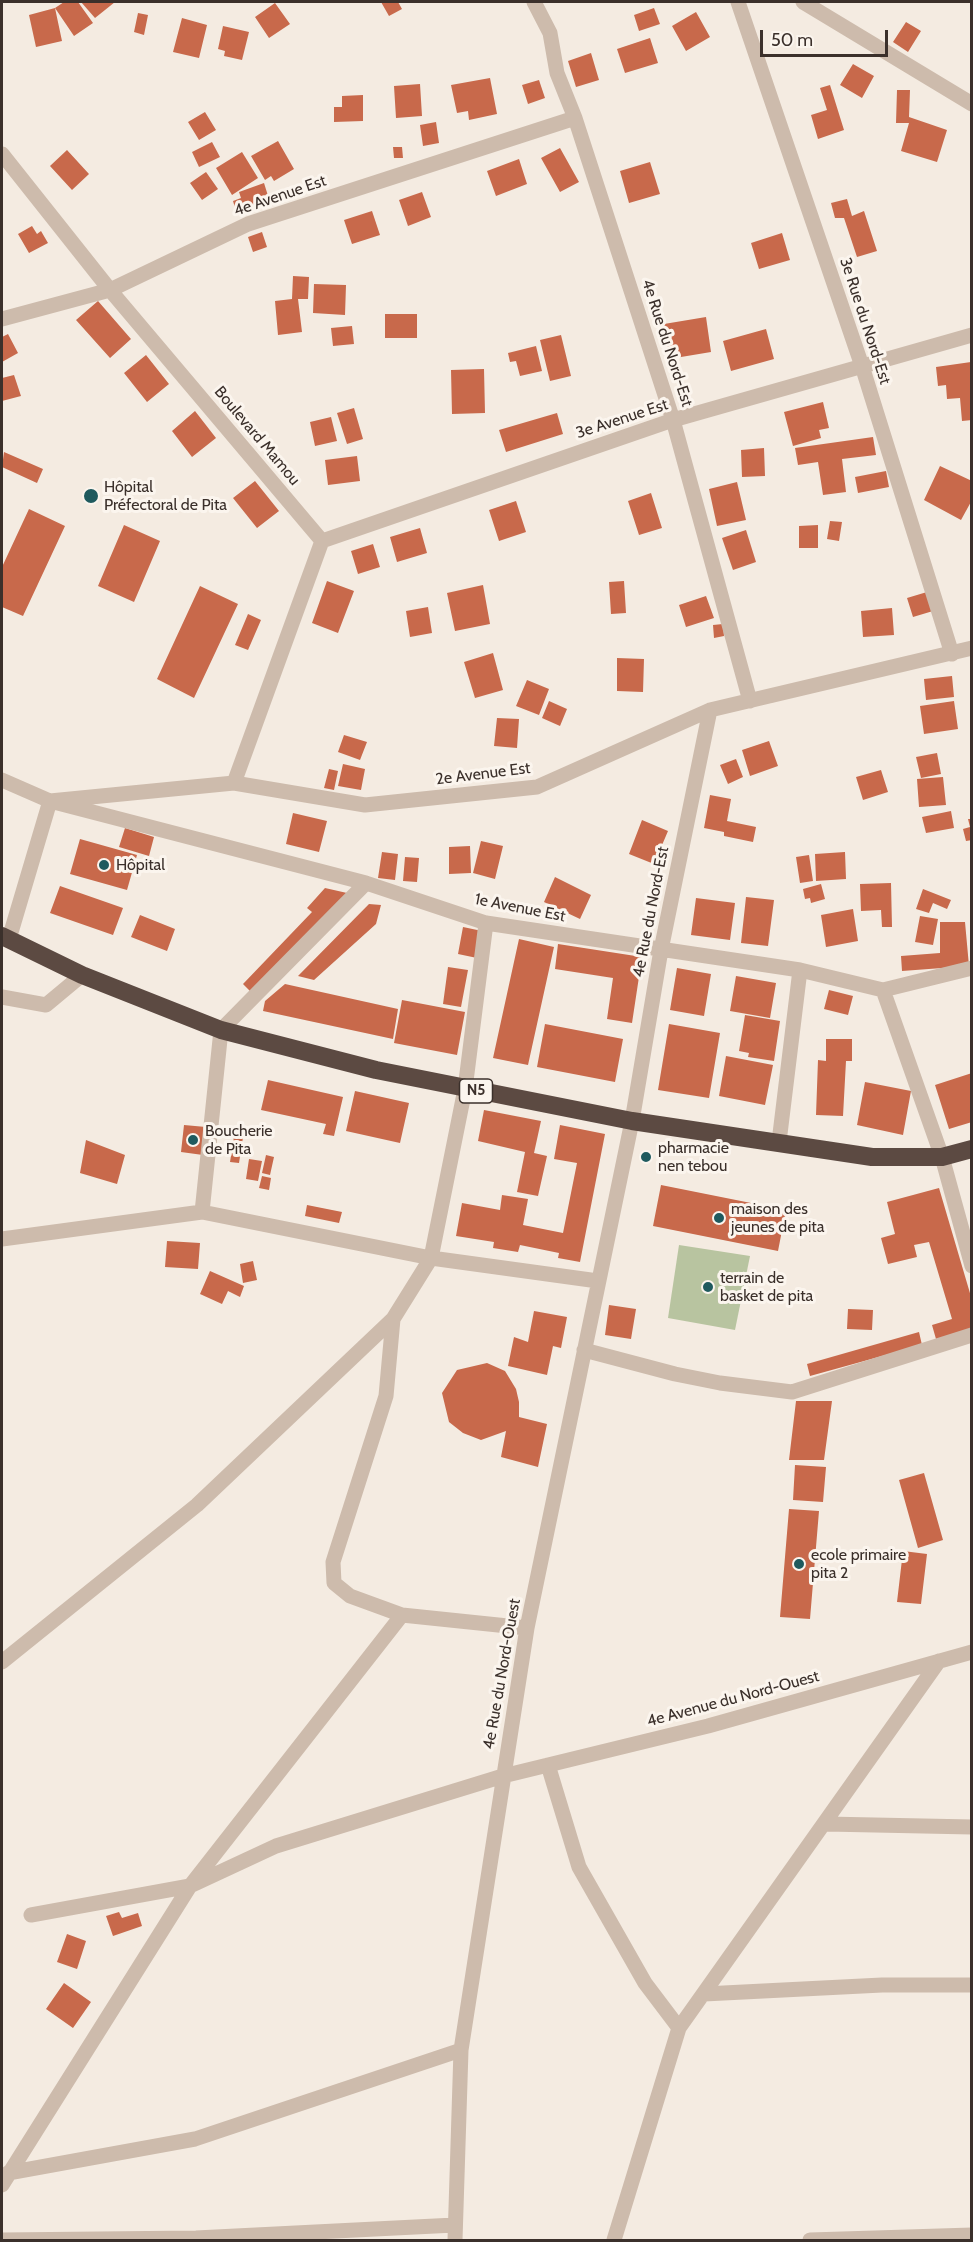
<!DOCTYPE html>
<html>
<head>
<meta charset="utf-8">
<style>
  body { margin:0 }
  #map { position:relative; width:973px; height:2242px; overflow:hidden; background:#f4ebe1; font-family:Cabin,sans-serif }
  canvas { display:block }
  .frame { position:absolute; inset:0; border:3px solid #3b302b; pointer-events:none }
  .scale { position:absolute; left:760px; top:30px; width:128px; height:27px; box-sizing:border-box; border:3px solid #3b302b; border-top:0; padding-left:8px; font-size:18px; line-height:21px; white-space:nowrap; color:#3b302b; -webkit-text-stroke:4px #fbf5ee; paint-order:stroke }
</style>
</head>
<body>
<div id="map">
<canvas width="973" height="2242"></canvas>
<div class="frame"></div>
<div class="scale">50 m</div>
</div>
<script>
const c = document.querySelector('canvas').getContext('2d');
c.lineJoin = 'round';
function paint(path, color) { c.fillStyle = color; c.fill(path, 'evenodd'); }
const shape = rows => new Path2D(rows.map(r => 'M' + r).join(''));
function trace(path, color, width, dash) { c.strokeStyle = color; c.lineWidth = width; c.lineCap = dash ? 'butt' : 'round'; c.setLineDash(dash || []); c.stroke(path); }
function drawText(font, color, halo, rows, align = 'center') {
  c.font = font + ' Cabin,sans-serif'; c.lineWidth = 6; c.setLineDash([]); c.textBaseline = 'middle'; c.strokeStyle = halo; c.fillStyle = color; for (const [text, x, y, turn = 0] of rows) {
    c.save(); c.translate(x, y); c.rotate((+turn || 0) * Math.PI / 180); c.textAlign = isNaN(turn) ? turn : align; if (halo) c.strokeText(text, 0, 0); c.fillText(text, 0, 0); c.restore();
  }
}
paint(shape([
  [679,1245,750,1256,735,1330,668,1318]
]), '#b8c4a0');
paint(shape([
  [64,2,78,2,93,23,74,36,55,8,62,41,36,47,29,15,55,8],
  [81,2,115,2,95,18],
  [381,2,398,2,402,9,389,16],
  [275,3,290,24,269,38,255,17],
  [654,8,660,24,639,31,634,15],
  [696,12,710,37,686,51,672,26],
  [138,13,148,15,144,35,134,32],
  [182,18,207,25,199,58,173,52],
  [906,22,921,31,908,52,893,42],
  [223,26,249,32,242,60,224,56,225,51,218,49],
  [650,38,658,63,625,73,617,49],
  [591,53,599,80,576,87,568,61],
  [853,64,874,76,862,98,840,85],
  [490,78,497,114,469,120,468,111,457,113,451,85],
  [539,80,545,98,528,104,522,85],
  [420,84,422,116,396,118,394,86],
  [830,85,844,130,818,139,811,115,827,110,820,88],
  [897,90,910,90,909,117,947,130,937,162,901,151,909,123,896,123],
  [363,95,363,121,334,122,334,107,342,107,342,96],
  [205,112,216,130,199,140,188,122],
  [436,122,439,143,423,146,420,125],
  [278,141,294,169,274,181,271,176,265,180,251,156],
  [212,142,220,157,199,167,192,152],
  [393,147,402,147,403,158,394,158],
  [560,148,579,182,560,192,541,158],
  [67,150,89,174,72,190,50,166],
  [242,152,258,178,232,195,216,168],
  [519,159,527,184,496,196,487,171],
  [650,162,660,194,629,203,620,171],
  [206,172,218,189,202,200,190,183],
  [264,183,269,199,236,211,233,201,241,198,239,192],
  [422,192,431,217,408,226,399,200],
  [847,199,852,216,864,211,877,251,857,257,844,218,835,218,831,203],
  [372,211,380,235,352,244,344,220],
  [32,226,37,234,41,231,48,243,29,253,18,234],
  [262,232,267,247,253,252,248,237],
  [782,233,790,260,759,269,751,243],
  [293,276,309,277,308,299,298,299,302,332,278,335,275,301,292,299],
  [314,284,346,285,345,315,313,313],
  [98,301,131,339,110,358,76,320],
  [385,314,417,314,417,338,385,338],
  [706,317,711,352,669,359,664,324],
  [352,326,354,344,333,346,331,328],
  [766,329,774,359,731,371,723,341],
  [8,334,18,353,2,362,2,337],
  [561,335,571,376,550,381,540,340],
  [536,346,542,371,520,376,516,361,510,362,508,353],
  [146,355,169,384,147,402,124,373],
  [971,362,972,420,962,421,960,398,947,399,946,385,938,386,936,367],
  [484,369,485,413,452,414,451,370],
  [14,375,21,396,2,401,2,378],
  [823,402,829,428,819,430,821,438,793,446,784,412],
  [354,408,363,439,347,444,337,413],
  [195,411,216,438,192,457,172,431],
  [557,413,563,434,506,452,499,430],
  [331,417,337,441,315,446,310,422],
  [873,437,876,455,842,459,846,492,823,495,818,462,798,465,795,448],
  [764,448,765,476,742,477,741,450],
  [4,452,43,469,37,483,2,467],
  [357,456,360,481,328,485,325,460],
  [940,466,972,481,972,500,961,520,924,500],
  [886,471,889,487,858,493,855,477],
  [255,481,279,511,257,528,233,498],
  [737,482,746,520,717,526,709,489],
  [651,493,662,528,639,535,628,501],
  [516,501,526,532,499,541,489,510],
  [29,509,65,526,23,616,2,607,2,567],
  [830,521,842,522,839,541,827,539],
  [124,525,160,541,134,602,98,586],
  [818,525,818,548,799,548,799,526],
  [420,528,427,553,397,562,390,537],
  [746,530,756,562,733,570,722,538],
  [373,544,380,567,358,574,351,551],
  [327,581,354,591,338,633,312,623],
  [624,581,626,613,611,614,609,582],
  [483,585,490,624,455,631,447,593],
  [200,586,238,604,194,698,157,679],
  [927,592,933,611,913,617,907,598],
  [706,596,714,618,686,627,679,605],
  [428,607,432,633,410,637,406,611],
  [892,608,894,635,863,637,861,611],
  [248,614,261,620,248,650,235,645],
  [723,624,724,636,714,638,713,625],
  [493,653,503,690,475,698,464,662],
  [617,658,644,659,643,692,617,691],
  [952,676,954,697,926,700,924,679],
  [527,680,549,689,539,715,516,706],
  [549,701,567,709,560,726,542,718],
  [954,701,958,729,924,734,920,706],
  [497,718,519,719,517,748,494,746],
  [344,735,367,742,360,760,338,752],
  [769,741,778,766,750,776,742,750],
  [937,753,941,774,921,778,916,757],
  [736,759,743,777,728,784,720,765],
  [343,764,365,769,361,790,338,786],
  [329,769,338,771,334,790,324,788],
  [881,770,888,792,863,800,856,777],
  [943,777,946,805,919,807,917,779],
  [710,795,731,799,727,821,756,827,753,842,724,836,724,832,704,828],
  [951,811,954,828,926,833,922,817],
  [293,813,327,821,319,852,286,844],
  [968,819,972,819,972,840,966,841,963,829,970,827],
  [642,820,668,831,654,864,629,854],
  [125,828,154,837,149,856,119,847],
  [80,839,137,855,127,890,70,874],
  [481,841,503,846,495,879,473,873],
  [470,846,471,873,449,874,449,847],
  [382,852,398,854,395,880,378,878],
  [845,852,846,879,816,881,815,854],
  [809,855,813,881,800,883,796,857],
  [405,857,419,858,417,882,403,881],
  [555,877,591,895,580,919,544,902],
  [891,883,892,927,882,927,881,910,861,911,860,884],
  [821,884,825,899,811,903,810,898,805,899,803,889],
  [60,886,123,908,113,935,50,913],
  [325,888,347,893,252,993,243,984,312,912,307,908],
  [923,889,951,900,947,909,933,903,929,913,916,909],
  [746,897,774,900,768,946,741,943],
  [696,898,735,903,730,940,691,935],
  [369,904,381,905,376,924,314,980,298,976],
  [853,909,858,941,826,947,821,915],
  [140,915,175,929,167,951,131,937],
  [920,916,938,919,933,945,915,942],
  [940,922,965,922,969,966,902,971,901,956,940,953],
  [463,927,482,931,477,958,458,954],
  [519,939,554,947,528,1065,493,1058],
  [558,944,642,957,632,1023,607,1019,613,978,555,969],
  [448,967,468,970,461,1007,443,1004],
  [677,968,711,974,704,1016,670,1010],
  [736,976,776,983,770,1018,730,1011],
  [285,984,398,1009,393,1039,263,1011,265,1001],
  [829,990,853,996,848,1015,824,1009],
  [402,1000,465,1012,457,1055,394,1043],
  [745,1015,780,1021,774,1061,748,1057,749,1053,739,1051],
  [545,1024,623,1039,615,1082,537,1067],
  [669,1024,720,1033,709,1098,658,1090],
  [826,1039,852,1039,852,1061,846,1061,843,1116,816,1115,818,1060,826,1061],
  [726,1056,773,1065,765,1105,719,1096],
  [972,1073,972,1122,949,1129,935,1085],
  [268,1080,343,1097,334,1136,323,1134,326,1124,261,1110],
  [865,1082,911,1091,903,1135,857,1125],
  [355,1091,409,1103,400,1143,346,1131],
  [484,1110,541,1121,534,1153,547,1156,538,1196,517,1192,525,1152,478,1141],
  [184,1125,206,1127,203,1155,181,1152],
  [560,1125,605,1134,580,1262,558,1258,559,1253,520,1245,518,1252,493,1248,494,1242,456,1236,462,1203,500,1210,502,1195,528,1199,523,1225,563,1233,577,1163,554,1159],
  [235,1130,244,1131,239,1163,230,1162],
  [86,1140,125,1155,117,1184,80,1173],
  [266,1155,274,1157,270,1175,262,1173],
  [249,1159,262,1161,258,1181,246,1179],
  [262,1176,271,1178,269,1190,259,1188],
  [661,1185,786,1210,778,1251,653,1226],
  [939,1188,972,1300,972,1333,936,1339,932,1325,952,1319,929,1242,914,1245,917,1257,888,1264,881,1238,895,1234,887,1202],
  [307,1205,342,1212,339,1223,305,1216],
  [167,1241,200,1243,198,1269,165,1267],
  [253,1261,257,1280,243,1283,240,1264],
  [210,1271,244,1286,240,1297,228,1291,222,1304,200,1294],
  [609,1305,636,1309,631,1339,605,1335],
  [848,1309,873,1310,872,1330,847,1329],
  [534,1311,567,1317,561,1348,553,1346,547,1375,508,1366,514,1337,528,1342],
  [919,1332,922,1345,810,1376,807,1364],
  [487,1363,505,1371,516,1389,519,1402,519,1417,547,1424,538,1467,501,1457,506,1431,481,1440,463,1433,449,1422,442,1393,457,1370],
  [796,1401,832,1401,824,1460,789,1460],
  [795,1465,826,1467,823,1502,793,1500],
  [924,1473,943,1540,918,1548,899,1480],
  [789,1509,819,1511,810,1619,780,1617],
  [903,1551,927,1554,921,1604,897,1602],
  [119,1912,122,1918,138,1913,142,1926,113,1936,106,1916],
  [67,1934,86,1941,77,1969,57,1962],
  [64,1983,91,2002,73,2028,46,2009]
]), '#c8694b');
trace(shape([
  [534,2,550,33,557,73,575,118,673,420,750,701],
  [738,2,862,366,952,654],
  [803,2,972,104],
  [2,154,110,290,322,541,234,783],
  [2,319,110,290,248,224,575,118],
  [322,541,673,420,972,335],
  [2,780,50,801,366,883,486,923,800,970,883,990,972,968],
  [9,939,50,801,234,783,365,805,537,787,710,710,972,648],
  [883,990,942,1157,972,1266],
  [2,997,46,1005,82,975],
  [779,1142,800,970],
  [202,1212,221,1030,366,883],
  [2,1239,202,1212,431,1258,598,1281],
  [393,1319,386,1396,333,1562,334,1583,350,1596,402,1615],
  [584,1350,675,1374,720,1383,792,1392,972,1335],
  [2,1662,197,1505,393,1319,431,1258,465,1089,486,923],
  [548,1765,579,1867,645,1983,679,2028],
  [826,1824,972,1827],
  [31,1915,190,1886,276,1846,503,1776,708,1726,972,1652],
  [704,1994,882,1985,972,1985],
  [8,2173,195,2139,461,2050],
  [2,2185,190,1886,402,1615,527,1628],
  [2,2240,196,2238,455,2225],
  [455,2240,461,2050,527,1628,632,1121,661,950,710,710],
  [614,2240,679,2028,939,1661],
  [810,2240,972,2235]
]), '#cdbbac', 15);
trace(shape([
  [2,936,82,975,221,1030,376,1070,632,1121,872,1157,942,1157,972,1149]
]), '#5c4a42', 18);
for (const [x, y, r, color] of [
  [91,496,8,"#1f5a5e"],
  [104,865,6,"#1f5a5e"],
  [193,1140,6,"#1f5a5e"],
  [646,1157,6,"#1f5a5e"],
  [719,1218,6,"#1f5a5e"],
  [708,1287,6,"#1f5a5e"],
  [799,1564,6,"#1f5a5e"]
]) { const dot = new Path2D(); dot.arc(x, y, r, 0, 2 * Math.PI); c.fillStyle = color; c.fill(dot); trace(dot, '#fbf5ee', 2); }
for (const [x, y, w] of [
  [476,1091,33]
]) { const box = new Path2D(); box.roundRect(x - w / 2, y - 12, w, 24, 4.5); c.fillStyle = '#fbf5ee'; c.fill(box); trace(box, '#3b302b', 1.5); }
drawText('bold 15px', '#3b302b', null, [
  ["N5",476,1091]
]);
drawText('16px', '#3b302b', '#fbf5ee', [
  ["4e Avenue Est",280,196,-19],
  ["3e Rue du Nord-Est",865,321,72],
  ["4e Rue du Nord-Est",667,343,72],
  ["3e Avenue Est",622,419,-18],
  ["Boulevard Mamou",257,436,50],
  ["2e Avenue Est",483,774,-7],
  ["1e Avenue Est",520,908,11],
  ["4e Rue du Nord-Est",651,912,-79],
  ["4e Rue du Nord-Ouest",502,1674,-80],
  ["4e Avenue du Nord-Ouest",733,1699,-15]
]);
drawText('16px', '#3b302b', '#fbf5ee', [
  ["Hôpital",104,487],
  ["Préfectoral de Pita",104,505],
  ["Hôpital",116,865],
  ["Boucherie",205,1131],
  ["de Pita",205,1149],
  ["pharmacie",658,1148],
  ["nen tebou",658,1166],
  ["maison des",731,1209],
  ["jeunes de pita",731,1227],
  ["terrain de",720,1278],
  ["basket de pita",720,1296],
  ["ecole primaire",811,1555],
  ["pita 2",811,1573]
], 'left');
</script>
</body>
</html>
